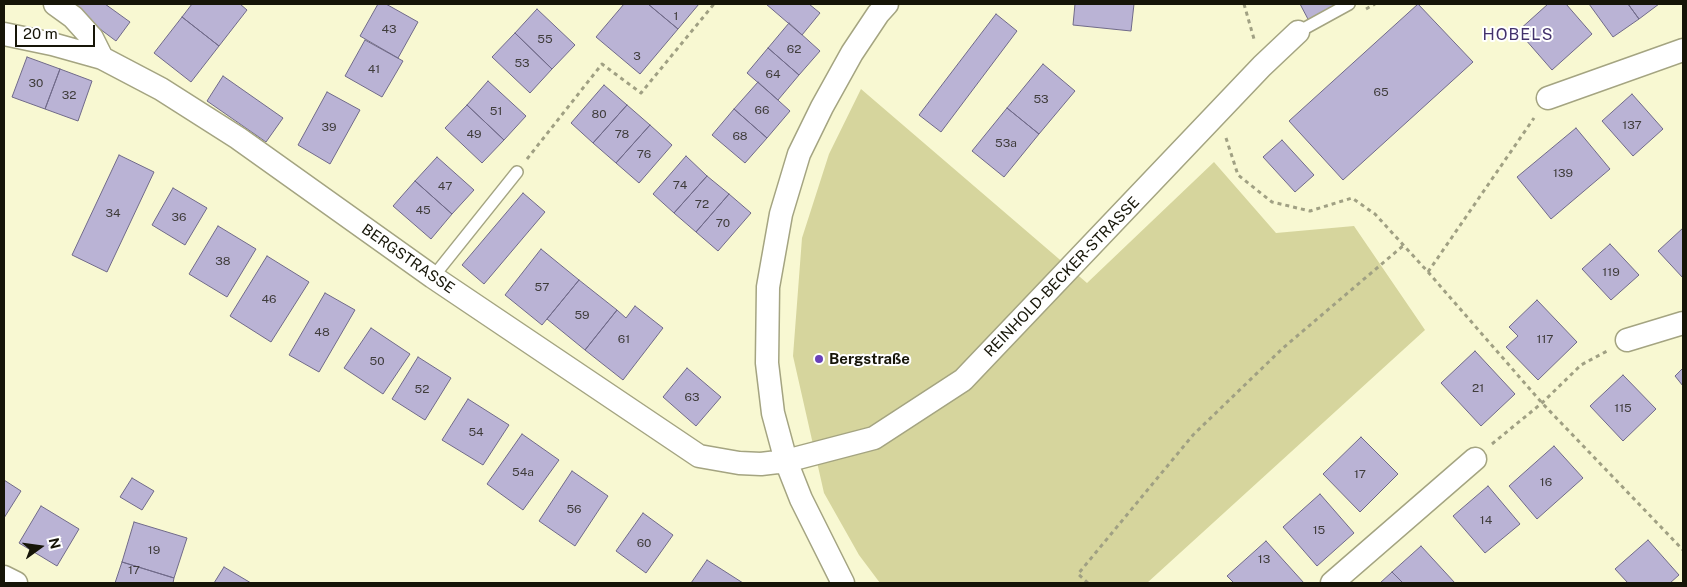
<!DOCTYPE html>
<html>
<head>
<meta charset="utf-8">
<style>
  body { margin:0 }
  #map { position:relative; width:1687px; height:587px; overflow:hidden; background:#f8f8d2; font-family:"Public Sans",sans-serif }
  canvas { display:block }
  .frame { position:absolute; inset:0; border:5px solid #161508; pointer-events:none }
  .north { position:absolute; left:15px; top:522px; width:50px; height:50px; -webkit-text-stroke:4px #fff; paint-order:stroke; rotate:76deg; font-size:14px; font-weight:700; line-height:20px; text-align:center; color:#161508 }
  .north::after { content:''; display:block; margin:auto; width:18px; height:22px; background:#161508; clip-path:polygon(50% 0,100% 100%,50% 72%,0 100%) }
  .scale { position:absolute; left:15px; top:25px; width:80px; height:22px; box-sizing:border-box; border:2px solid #161508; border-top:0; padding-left:6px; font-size:15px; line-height:18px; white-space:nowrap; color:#161508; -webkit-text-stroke:4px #fff; paint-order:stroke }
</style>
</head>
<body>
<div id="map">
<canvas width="1687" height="587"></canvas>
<div class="frame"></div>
<div class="north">N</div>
<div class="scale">20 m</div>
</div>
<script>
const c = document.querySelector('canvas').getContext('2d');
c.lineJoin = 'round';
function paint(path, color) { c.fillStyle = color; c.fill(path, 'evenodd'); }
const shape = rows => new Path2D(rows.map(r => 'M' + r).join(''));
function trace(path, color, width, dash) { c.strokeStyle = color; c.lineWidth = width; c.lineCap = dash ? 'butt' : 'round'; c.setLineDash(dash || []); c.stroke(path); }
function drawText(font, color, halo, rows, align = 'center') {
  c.font = font + ' "Public Sans",sans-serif'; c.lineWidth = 4; c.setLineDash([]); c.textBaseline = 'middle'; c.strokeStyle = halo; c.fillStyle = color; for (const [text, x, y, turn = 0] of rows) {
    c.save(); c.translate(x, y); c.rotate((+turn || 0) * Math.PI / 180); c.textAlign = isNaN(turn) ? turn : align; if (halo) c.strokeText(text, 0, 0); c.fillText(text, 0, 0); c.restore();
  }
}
paint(shape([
  [861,89,1087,283,1214,162,1276,233,1354,226,1425,330,1147,583,880,583,859,555,824,493,793,356,802,238,829,154]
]), '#d6d59d');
const building = shape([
  [69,4,105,4,130,22,116,41,68,5,69,4],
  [192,4,240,4,247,10,219,46,182,17,192,4],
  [378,4,386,4,418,22,398,58,360,36,378,4],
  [624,4,648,4,678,29,640,74,596,37,624,4],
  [648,4,699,4,678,29,648,4],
  [766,4,809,4,820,13,802,35,766,4],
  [1075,4,1134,4,1131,31,1073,25,1075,4],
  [1300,4,1341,4,1309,21,1300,4],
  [1418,4,1473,62,1343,180,1289,121,1418,4],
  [1548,4,1566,4,1592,34,1552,70,1518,31,1548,4],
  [1589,4,1628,4,1639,19,1613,37,1589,4],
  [1628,4,1659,4,1639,19,1628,4],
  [537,9,575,45,552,69,515,33,537,9],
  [996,14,1017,31,941,132,919,115,996,14],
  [182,17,219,46,191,82,154,53,182,17],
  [789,23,820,51,799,75,768,48,789,23],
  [515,33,552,69,530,93,492,57,515,33],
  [365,40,403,61,382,97,345,76,365,40],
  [768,48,799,75,778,100,747,73,768,48],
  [27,57,60,69,45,109,12,97,27,57],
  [1043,64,1075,91,1039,134,1007,108,1043,64],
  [60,69,92,81,78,121,45,109,60,69],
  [223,76,283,118,266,142,207,101,223,76],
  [488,81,526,116,504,140,467,105,488,81],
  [758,82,790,111,767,138,734,109,758,82],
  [604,85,627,105,593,143,571,123,604,85],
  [327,92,360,110,330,164,298,145,327,92],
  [1632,94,1663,129,1633,156,1602,121,1632,94],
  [467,105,504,140,482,163,445,128,467,105],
  [627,105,650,125,616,163,593,143,627,105],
  [1007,108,1039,134,1004,177,972,151,1007,108],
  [734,109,767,138,745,163,712,135,734,109],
  [650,125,672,145,639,183,616,163,650,125],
  [1576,128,1610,169,1551,219,1517,177,1576,128],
  [1282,140,1314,175,1295,192,1263,157,1282,140],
  [119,155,154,172,107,272,72,255,119,155],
  [686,156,707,176,674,213,653,194,686,156],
  [437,157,474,190,452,214,415,181,437,157],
  [707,176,729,194,696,232,674,213,707,176],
  [415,181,452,214,431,239,393,206,415,181],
  [173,188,207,208,185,245,152,225,173,188],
  [523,193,545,212,484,284,462,265,523,193],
  [729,194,751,213,718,251,696,232,729,194],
  [218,226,256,249,227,297,189,274,218,226],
  [1683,228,1683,278,1658,251,1683,228],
  [1610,244,1639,275,1611,300,1582,269,1610,244],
  [541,249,579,280,542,325,505,295,541,249],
  [267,256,309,282,271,342,230,316,267,256],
  [579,280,617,310,585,350,547,319,579,280],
  [325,293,355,310,319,372,289,355,325,293],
  [1537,300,1577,342,1538,380,1506,347,1518,336,1509,327,1537,300],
  [635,306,663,328,623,380,585,350,617,310,626,318,635,306],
  [371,328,410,354,383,394,344,368,371,328],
  [1475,351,1515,394,1481,426,1441,383,1475,351],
  [418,357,451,378,425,420,392,399,418,357],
  [687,368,721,397,696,426,663,397,687,368],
  [1683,368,1683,386,1675,376,1683,368],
  [1623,375,1656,409,1623,441,1590,406,1623,375],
  [468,399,509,425,483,465,442,440,468,399],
  [522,434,559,460,523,510,487,484,522,434],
  [1361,437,1398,474,1360,512,1323,474,1361,437],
  [1554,446,1583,478,1537,519,1509,486,1554,446],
  [572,471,608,496,575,546,539,521,572,471],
  [132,478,154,491,142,510,120,497,132,478],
  [4,480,21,491,4,518,4,480],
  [1488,486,1520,524,1485,553,1453,516,1488,486],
  [1320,494,1354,533,1317,566,1283,527,1320,494],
  [41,506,79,529,57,566,19,543,41,506],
  [643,513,673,535,646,573,616,551,643,513],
  [134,522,187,538,174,578,122,562,134,522],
  [1648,540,1679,575,1670,583,1628,583,1615,569,1648,540],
  [1266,541,1304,583,1234,583,1227,576,1266,541],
  [1421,546,1455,583,1403,583,1392,572,1421,546],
  [707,560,743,583,691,583,707,560],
  [122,562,174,578,173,583,115,583,122,562],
  [224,567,251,583,214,583,224,567],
  [1392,572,1403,583,1380,583,1392,572]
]);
paint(building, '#bab3d5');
trace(building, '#706a89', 1);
const service = shape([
  [1298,32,1349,4],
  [433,277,517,172]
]);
const minor = shape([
  [55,4,73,17,92,38,102,58],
  [4,34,52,44,102,58,161,89,238,138,433,277,699,456,739,463,761,464,786,461,874,438,963,380,1262,66,1298,32],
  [1548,98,1683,50],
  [1627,340,1683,323],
  [4,577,16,583],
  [843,583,801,499,786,461,773,413,767,363,768,287,781,214,799,154,822,107,852,53,878,14,887,4],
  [1332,583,1475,459]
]);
trace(service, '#a4a481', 14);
trace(minor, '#a4a481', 25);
trace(shape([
  [1244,4,1254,39],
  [1366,9,1375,4],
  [1226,138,1238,175,1272,202,1310,211,1352,198,1375,214,1428,272,1542,403,1683,550],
  [527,159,602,64,641,93,714,4],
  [1428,272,1534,118],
  [1492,444,1542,403,1581,365,1607,351],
  [1088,583,1078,574,1193,435,1283,348,1404,245]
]), '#a0a083', 3, [4, 4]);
trace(service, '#fff', 11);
trace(minor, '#fff', 22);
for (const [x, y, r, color] of [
  [819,359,5,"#6941b9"]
]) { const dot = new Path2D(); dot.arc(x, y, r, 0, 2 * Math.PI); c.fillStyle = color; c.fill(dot); trace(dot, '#fff', 2); }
drawText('12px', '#3f3c3b', null, [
  ["1",676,16],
  ["43",389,29],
  ["55",545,39],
  ["62",794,49],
  ["3",637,56],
  ["53",522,63],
  ["41",374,69],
  ["64",773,74],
  ["30",36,83],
  ["65",1381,92],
  ["32",69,95],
  ["53",1041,99],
  ["66",762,110],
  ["51",496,111],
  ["80",599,114],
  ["137",1632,125],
  ["39",329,127],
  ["49",474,134],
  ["78",622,134],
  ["68",740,136],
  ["53a",1006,143],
  ["76",644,154],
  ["139",1563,173],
  ["74",680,185],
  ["47",445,186],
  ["72",702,204],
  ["45",423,210],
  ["34",113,213],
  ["36",179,217],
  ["70",723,223],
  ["38",223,261],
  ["119",1611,272],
  ["57",542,287],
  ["46",269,299],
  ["59",582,315],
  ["48",322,332],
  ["61",624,339],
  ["117",1545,339],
  ["50",377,361],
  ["21",1478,388],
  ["52",422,389],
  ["63",692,397],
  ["115",1623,408],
  ["54",476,432],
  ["54a",523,472],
  ["17",1360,474],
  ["16",1546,482],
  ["56",574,509],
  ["14",1486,520],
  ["15",1319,530],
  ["60",644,543],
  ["19",154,550],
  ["13",1264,559],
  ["17",134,570]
]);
drawText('15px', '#161508', '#fff', [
  ["BERGSTRASSE",408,259,35],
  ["REINHOLD-BECKER-STRASSE",1062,277,-46]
]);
drawText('bold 15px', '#161508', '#fff', [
  ["Bergstraße",829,359]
], 'left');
c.letterSpacing = '1px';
drawText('16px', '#42316c', '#fff', [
  ["HOBELS",1518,35]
]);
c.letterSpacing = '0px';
</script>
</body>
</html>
